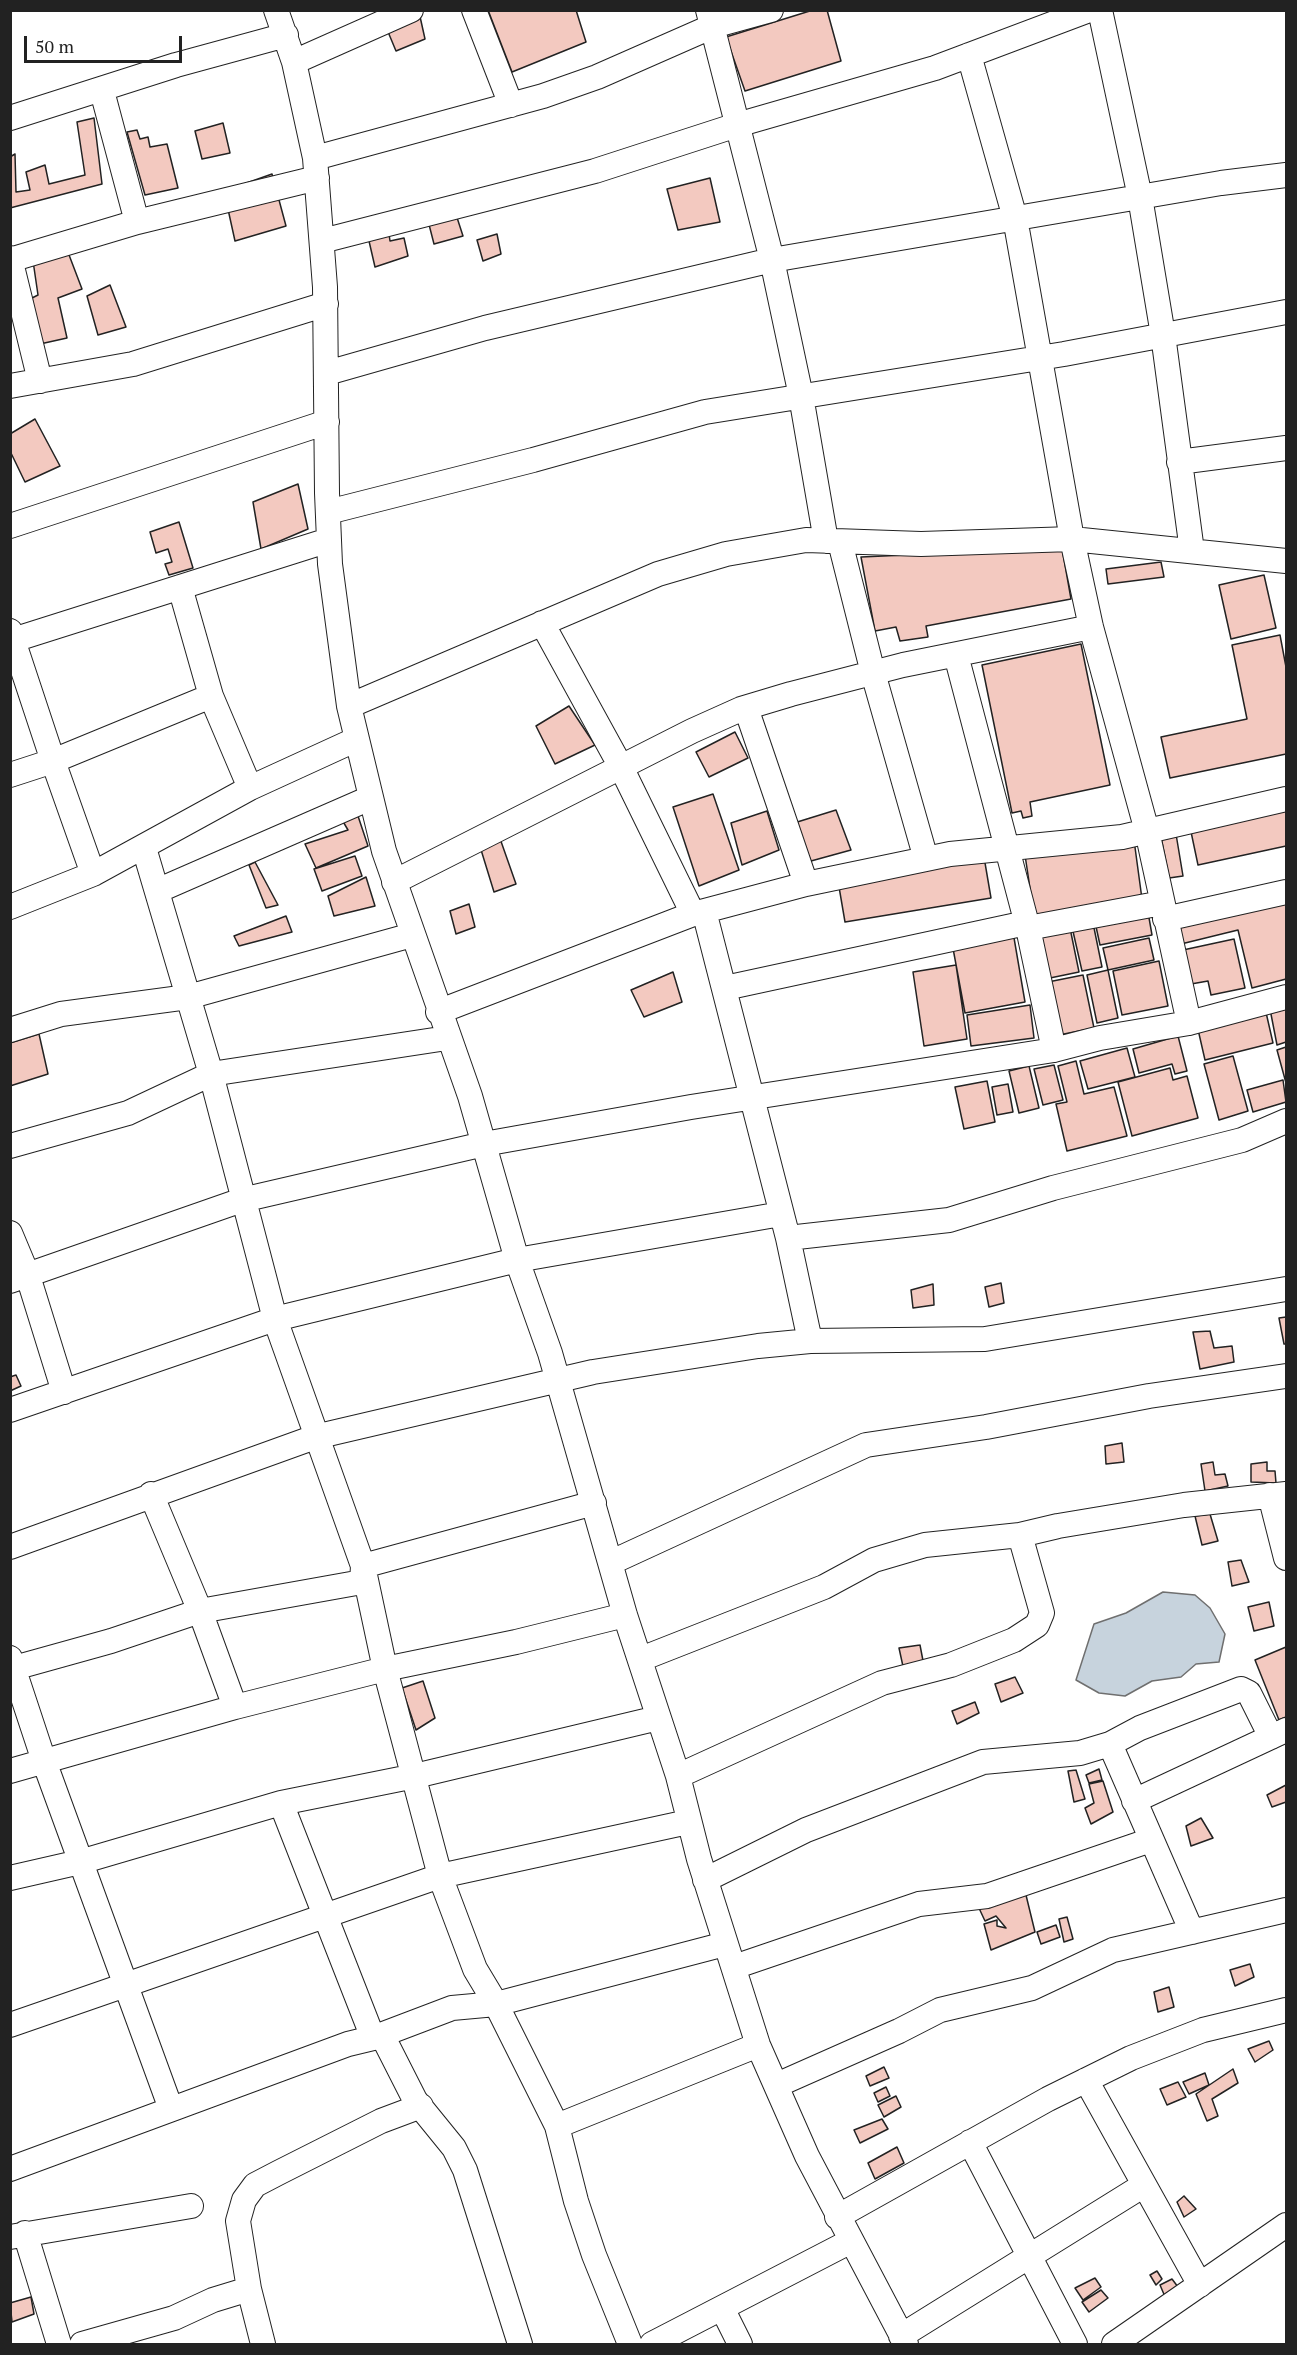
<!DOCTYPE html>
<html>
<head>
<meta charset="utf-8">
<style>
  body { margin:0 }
  #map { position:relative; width:1297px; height:2355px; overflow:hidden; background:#fff; font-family:"PT Serif",serif }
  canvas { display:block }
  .frame { position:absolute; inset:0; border:12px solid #222; pointer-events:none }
  .scale { position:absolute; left:24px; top:36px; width:158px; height:27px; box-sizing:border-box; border:3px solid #222; border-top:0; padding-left:8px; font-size:18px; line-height:21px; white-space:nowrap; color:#222; -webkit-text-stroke:4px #fff; paint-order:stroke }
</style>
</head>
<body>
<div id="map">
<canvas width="1297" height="2355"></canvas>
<div class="frame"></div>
<div class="scale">50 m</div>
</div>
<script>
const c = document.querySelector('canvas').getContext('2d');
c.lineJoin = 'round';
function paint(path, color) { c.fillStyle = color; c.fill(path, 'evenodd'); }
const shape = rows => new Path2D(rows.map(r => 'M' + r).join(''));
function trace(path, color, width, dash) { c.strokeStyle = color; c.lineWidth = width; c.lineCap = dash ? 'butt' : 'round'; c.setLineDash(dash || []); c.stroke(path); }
const water = shape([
  [1163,1592,1195,1595,1210,1608,1225,1634,1219,1662,1196,1664,1181,1677,1152,1681,1125,1696,1099,1693,1076,1680,1094,1624,1126,1613,1163,1592]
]);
paint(water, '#c7d3dd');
trace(water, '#6f6f6f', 1.5);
const building = shape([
  [488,10,576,10,586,42,512,72,488,10],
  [813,10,827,10,841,61,745,91,726,37,813,10],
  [419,12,425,39,396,51,386,27,419,12],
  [94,118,102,184,10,208,10,157,15,154,16,192,30,190,26,172,45,165,49,184,85,175,77,122,94,118],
  [223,123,230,153,202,159,195,131,223,123],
  [137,130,140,139,148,137,150,147,167,144,178,188,145,195,127,132,137,130],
  [272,174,286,226,235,241,224,191,272,174],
  [710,178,720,222,678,230,667,189,710,178],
  [451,199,463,236,434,244,424,205,451,199],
  [389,234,390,241,404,238,408,256,375,267,369,241,389,234],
  [497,234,501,254,483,261,477,240,497,234],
  [66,247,82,289,58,298,67,338,40,344,32,298,38,295,32,254,66,247],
  [110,285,126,327,98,335,87,296,110,285],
  [35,419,60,466,25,482,10,451,10,434,35,419],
  [298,484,308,529,261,549,253,502,298,484],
  [179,522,193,568,169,575,165,564,172,562,168,549,156,553,150,532,179,522],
  [1062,548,1071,599,926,626,928,637,900,641,896,627,875,631,861,557,1062,548],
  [1161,562,1164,577,1108,584,1106,569,1161,562],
  [1264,575,1276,628,1231,639,1219,585,1264,575],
  [1280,635,1286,667,1286,754,1170,778,1161,737,1247,719,1232,645,1280,635],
  [1081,644,1110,785,1030,802,1032,816,1023,818,1021,811,1012,813,982,665,1081,644],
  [569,706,595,745,555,764,536,726,569,706],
  [735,732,748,758,709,777,696,752,735,732],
  [713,794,739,870,699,886,673,807,713,794],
  [1286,806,1286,846,1198,865,1190,827,1286,806],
  [355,807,368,846,316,868,305,844,348,830,338,813,355,807],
  [836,810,851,850,811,861,794,823,836,810],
  [767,811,779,850,742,865,731,823,767,811],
  [497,830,516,884,494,892,478,840,497,830],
  [1176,834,1183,876,1169,878,1161,837,1176,834],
  [1134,840,1142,899,1034,915,1025,855,1134,840],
  [355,856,362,876,322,891,314,869,355,856],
  [984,857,991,898,845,922,838,881,984,857],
  [255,862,278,905,266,908,249,865,255,862],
  [366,877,375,906,334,916,328,896,366,877],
  [1286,898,1286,979,1252,988,1238,930,1181,944,1177,925,1286,898],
  [469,904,475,927,456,934,450,911,469,904],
  [1148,912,1152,935,1100,945,1095,922,1148,912],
  [286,916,292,932,239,946,234,936,286,916],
  [1093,923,1102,967,1082,971,1072,927,1093,923],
  [1070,928,1079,972,1050,978,1041,933,1070,928],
  [1013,932,1025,1002,965,1013,952,943,1013,932],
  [1149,938,1154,960,1108,970,1103,948,1149,938],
  [1234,939,1245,988,1211,995,1208,981,1191,984,1183,950,1234,939],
  [1159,961,1168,1006,1122,1015,1113,971,1159,961],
  [956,965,967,1039,924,1046,913,972,956,965],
  [1108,970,1118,1018,1097,1023,1087,975,1108,970],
  [673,972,682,1002,644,1017,631,990,673,972],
  [1083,975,1094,1028,1059,1035,1048,982,1083,975],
  [1030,1005,1034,1038,971,1046,967,1015,1030,1005],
  [1286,1006,1286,1042,1277,1045,1270,1009,1286,1006],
  [1265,1008,1273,1043,1205,1060,1197,1025,1265,1008],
  [39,1034,48,1074,10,1086,10,1043,39,1034],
  [1178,1036,1187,1071,1175,1074,1172,1064,1139,1073,1133,1049,1178,1036],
  [1286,1047,1286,1083,1277,1050,1286,1047],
  [1127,1048,1135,1077,1088,1089,1080,1061,1127,1048],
  [1233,1056,1248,1111,1219,1120,1204,1064,1233,1056],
  [1076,1061,1084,1094,1114,1087,1127,1136,1067,1151,1056,1104,1067,1102,1058,1066,1076,1061],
  [1054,1065,1063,1100,1043,1105,1034,1069,1054,1065],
  [1029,1066,1039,1108,1019,1113,1009,1071,1029,1066],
  [1170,1068,1173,1080,1187,1076,1198,1118,1132,1136,1118,1082,1170,1068],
  [1283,1080,1286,1102,1253,1112,1247,1090,1283,1080],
  [987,1081,995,1122,964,1129,955,1087,987,1081],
  [1008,1084,1013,1112,997,1115,992,1087,1008,1084],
  [1001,1283,1004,1303,989,1307,985,1287,1001,1283],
  [933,1284,934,1305,913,1308,911,1290,933,1284],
  [1286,1317,1286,1344,1284,1344,1279,1318,1286,1317],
  [1210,1331,1214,1348,1232,1346,1234,1362,1200,1369,1193,1332,1210,1331],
  [16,1375,21,1386,10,1391,10,1377,16,1375],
  [1122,1443,1124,1462,1106,1464,1105,1446,1122,1443],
  [1213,1462,1215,1475,1225,1474,1228,1486,1205,1491,1201,1464,1213,1462],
  [1267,1462,1267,1471,1275,1471,1276,1483,1251,1482,1251,1464,1267,1462],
  [1210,1514,1218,1541,1202,1545,1195,1516,1210,1514],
  [1241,1560,1249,1582,1232,1586,1228,1562,1241,1560],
  [1269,1602,1274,1626,1254,1631,1248,1607,1269,1602],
  [920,1645,924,1666,904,1671,899,1648,920,1645],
  [1286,1647,1286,1717,1279,1720,1255,1660,1286,1647],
  [1015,1677,1023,1693,1001,1702,995,1684,1015,1677],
  [423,1681,435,1718,416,1730,402,1688,423,1681],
  [975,1702,979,1713,957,1724,952,1711,975,1702],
  [1099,1769,1102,1780,1089,1783,1086,1775,1099,1769],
  [1076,1770,1085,1799,1074,1802,1068,1771,1076,1770],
  [1103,1781,1113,1812,1091,1824,1085,1808,1094,1803,1089,1784,1103,1781],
  [1286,1785,1286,1802,1272,1807,1267,1795,1286,1785],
  [1201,1818,1213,1838,1191,1846,1186,1826,1201,1818],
  [1025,1891,1035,1932,991,1950,984,1924,997,1920,997,1926,1006,1928,996,1916,985,1921,978,1906,1025,1891],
  [1067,1917,1073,1939,1064,1942,1059,1919,1067,1917],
  [1056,1925,1060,1937,1041,1944,1037,1932,1056,1925],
  [1250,1964,1254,1977,1235,1986,1230,1970,1250,1964],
  [1169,1987,1174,2007,1158,2012,1154,1992,1169,1987],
  [1269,2041,1273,2050,1255,2062,1248,2049,1269,2041],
  [884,2067,889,2078,870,2086,866,2076,884,2067],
  [1233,2069,1238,2083,1212,2099,1218,2116,1207,2121,1196,2094,1233,2069],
  [1205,2073,1209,2085,1189,2094,1183,2082,1205,2073],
  [1178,2082,1186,2097,1167,2105,1160,2089,1178,2082],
  [886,2087,890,2096,878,2102,874,2093,886,2087],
  [896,2096,901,2107,884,2117,878,2105,896,2096],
  [882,2119,888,2129,860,2143,854,2130,882,2119],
  [897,2147,904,2163,875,2179,868,2163,897,2147],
  [1184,2196,1196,2209,1184,2217,1177,2202,1184,2196],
  [1157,2271,1162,2279,1156,2285,1150,2275,1157,2271],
  [1095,2278,1101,2287,1083,2300,1075,2288,1095,2278],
  [1172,2279,1178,2287,1166,2299,1160,2285,1172,2279],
  [1101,2290,1108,2298,1089,2312,1082,2302,1101,2290],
  [31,2297,34,2314,12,2322,10,2303,31,2297]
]);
paint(building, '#f3c9c0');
trace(building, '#222', 1.5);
const minor = shape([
  [276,10,294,62,315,158,325,287,327,493,330,564,349,706,384,851,470,1096,517,1260,550,1353,625,1615,678,1776,699,1859,758,2045,807,2156,906,2344],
  [474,10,511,105],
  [708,10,772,260,801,396,826,541],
  [1100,10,1140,197,1163,335,1192,551],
  [969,55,1015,218,1072,539,1091,627,1147,831,1189,1023],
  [294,62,411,10],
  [102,91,137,222],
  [10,118,176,65,286,35],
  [315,158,543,96,597,77,713,26,771,10],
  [322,241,595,171,737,125,935,68,1089,10],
  [10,258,40,381],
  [10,260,137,222,317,178],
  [327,373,485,328,772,260,1221,183,1286,175],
  [10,386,133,364,326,304],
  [1179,462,1286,448],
  [328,512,533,460,705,412,1064,354,1286,312],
  [10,526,327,422],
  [840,542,873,673,926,859],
  [180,587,211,696,250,788],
  [542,623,621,767,693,914],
  [10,631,53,761,93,874],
  [10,641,329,540],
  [956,655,1028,928,1054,1050],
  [349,706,658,574,726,554,806,540,921,544,1072,539,1286,561],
  [746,708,806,884],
  [10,775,53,761,211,696],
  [144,848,211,1074,275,1319,363,1566,385,1669,440,1876,475,1969,496,2004,557,2126,576,2201,594,2255,630,2344],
  [394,882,692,731,741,709,791,694,903,665,1091,627],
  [157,891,370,798],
  [10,907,93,874,250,788,357,739],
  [704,911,788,1238,810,1341],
  [1165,919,1286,892],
  [1028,928,1162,903],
  [725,988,1026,923],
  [438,1012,693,914,806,884,950,854,1122,837,1286,799],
  [10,1030,61,1014,188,997,412,935],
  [10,1146,128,1113,211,1074,447,1038],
  [10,1233,28,1276,64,1392],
  [788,1238,949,1220,1053,1188,1242,1140,1286,1121],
  [10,1281,242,1200,484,1144,691,1107,1054,1050,1100,1038,1189,1023,1286,997],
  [10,1410,275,1319,517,1260,781,1214],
  [1270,1495,1286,1558],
  [10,1547,315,1437,593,1372,758,1346,810,1341,985,1339,1286,1289],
  [612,1562,866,1445,986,1427,1149,1396,1286,1376],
  [10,1658,44,1761,171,2109],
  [641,1659,824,1587,874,1560,925,1545,1020,1535,1058,1526,1184,1505,1286,1494],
  [14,1668,111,1641,200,1611,151,1494],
  [235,1707,200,1611,362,1582,363,1566,594,1503],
  [1110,1744,1192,1932],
  [10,1771,235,1707,385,1669,516,1642,625,1615],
  [678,1776,882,1683,951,1665,1014,1640,1037,1625,1042,1613,1020,1535],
  [1134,1801,1286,1730],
  [281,1803,373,2038],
  [10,1878,80,1862,281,1803,415,1776,658,1718],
  [705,1880,806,1830,983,1762,1080,1753,1110,1744,1140,1728,1241,1689,1249,1693,1271,1737],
  [734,1967,919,1904,987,1896,1151,1840],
  [10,2025,440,1876,688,1822],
  [382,2035,415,2100,454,2148,465,2170,520,2344],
  [1086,2080,1200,2285],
  [777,2085,899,2031,940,2010,1032,1988,1113,1950,1286,1910],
  [557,2126,758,2045],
  [970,2142,1075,2344],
  [10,2169,348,2044,373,2038,452,2008,496,2004,725,1944],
  [837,2217,1048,2099,1131,2058,1203,2030,1286,2010],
  [25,2233,59,2344],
  [10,2237,191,2206],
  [722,2308,740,2344],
  [901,2336,1144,2185],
  [82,2344,174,2318,213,2300,249,2289],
  [263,2344,249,2289,238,2221,244,2200,255,2185,278,2173,381,2121,421,2106],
  [652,2344,851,2241],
  [1114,2344,1286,2225]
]);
trace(minor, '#222', 26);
trace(minor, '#fff', 24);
</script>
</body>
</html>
